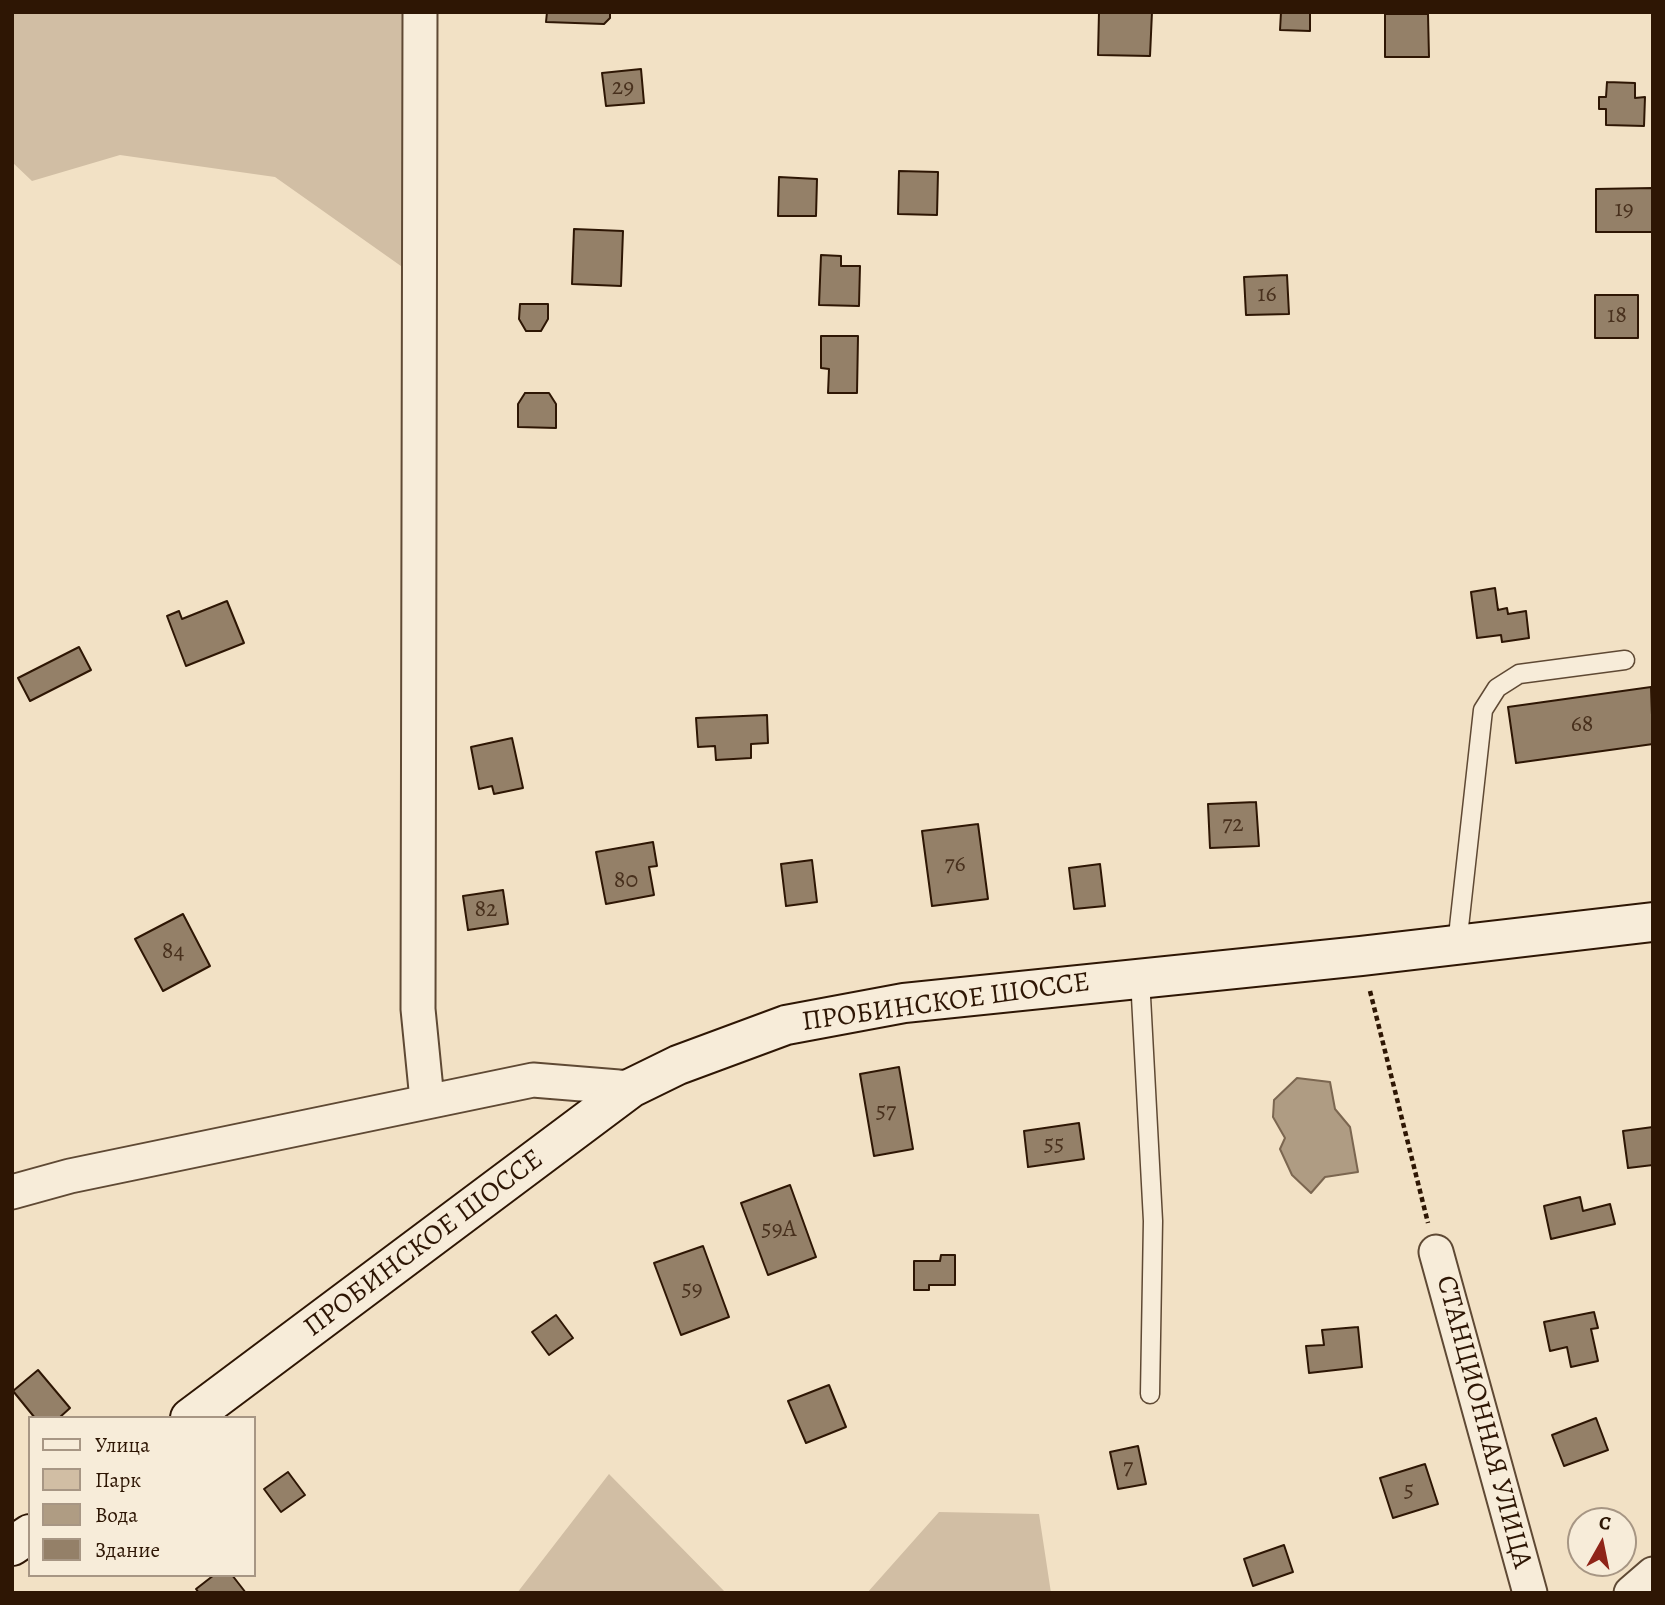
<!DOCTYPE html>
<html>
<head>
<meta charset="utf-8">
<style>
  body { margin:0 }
  #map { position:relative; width:1665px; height:1605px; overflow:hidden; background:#f2e1c5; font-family:Alegreya,serif }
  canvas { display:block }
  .frame { position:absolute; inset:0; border:14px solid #2e1604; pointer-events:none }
  .legend { position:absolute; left:28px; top:1416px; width:228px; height:161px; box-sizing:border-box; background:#f7ecd9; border:2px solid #a79684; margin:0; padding:9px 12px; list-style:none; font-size:21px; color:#2e1604 }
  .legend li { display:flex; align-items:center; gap:14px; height:35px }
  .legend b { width:35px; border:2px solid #a79684 }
  .north { position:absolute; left:1567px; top:1507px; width:70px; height:70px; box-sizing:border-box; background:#f7ecd9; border:2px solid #a79684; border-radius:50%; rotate:9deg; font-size:19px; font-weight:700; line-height:28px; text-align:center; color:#2e1604 }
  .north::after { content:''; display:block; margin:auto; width:24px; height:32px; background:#8f2418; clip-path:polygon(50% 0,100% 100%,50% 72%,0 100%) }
</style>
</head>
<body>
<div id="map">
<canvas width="1665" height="1605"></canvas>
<div class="frame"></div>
<ul class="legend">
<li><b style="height:9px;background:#f7ecd9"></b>Улица</li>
<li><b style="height:19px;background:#d1bea4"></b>Парк</li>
<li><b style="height:19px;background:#af9c83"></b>Вода</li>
<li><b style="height:19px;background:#948068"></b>Здание</li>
</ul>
<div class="north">С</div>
</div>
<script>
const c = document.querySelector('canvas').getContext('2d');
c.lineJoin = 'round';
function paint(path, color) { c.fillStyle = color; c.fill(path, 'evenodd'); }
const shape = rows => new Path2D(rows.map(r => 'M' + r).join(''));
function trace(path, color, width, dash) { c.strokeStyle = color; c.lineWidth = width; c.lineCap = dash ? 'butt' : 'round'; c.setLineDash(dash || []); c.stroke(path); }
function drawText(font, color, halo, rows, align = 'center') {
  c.font = font + ' Alegreya,serif'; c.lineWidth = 5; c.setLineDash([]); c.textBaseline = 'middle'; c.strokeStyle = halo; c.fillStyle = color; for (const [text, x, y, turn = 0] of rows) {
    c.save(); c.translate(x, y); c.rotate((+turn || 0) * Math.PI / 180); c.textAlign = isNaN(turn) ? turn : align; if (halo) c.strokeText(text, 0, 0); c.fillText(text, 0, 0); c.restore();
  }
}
paint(shape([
  [12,12,409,12,408,271,275,177,120,155,32,181,12,162],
  [609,1474,726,1593,517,1593],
  [939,1512,1039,1514,1051,1593,867,1593]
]), '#d1bea4');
const water = shape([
  [1297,1078,1330,1082,1335,1109,1350,1127,1358,1172,1325,1177,1311,1193,1292,1175,1280,1149,1285,1138,1273,1117,1274,1100,1297,1078]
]);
paint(water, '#af9c83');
trace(water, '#7b6650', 2);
const building = shape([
  [547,12,610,12,610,18,604,24,546,22,547,12],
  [1099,12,1152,12,1150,56,1098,55,1099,12],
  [1281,12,1310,12,1310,31,1280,30,1281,12],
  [1385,14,1428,14,1429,57,1385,57,1385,14],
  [641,69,644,103,606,106,602,73,641,69],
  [1607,82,1635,83,1635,98,1645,97,1644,126,1606,125,1606,109,1599,109,1599,97,1606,97,1607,82],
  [899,171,938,172,937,215,898,214,899,171],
  [779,177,817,179,816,216,778,216,779,177],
  [1653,188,1653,232,1596,232,1596,189,1653,188],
  [574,229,623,231,621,286,572,284,574,229],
  [821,255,841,256,841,266,860,266,859,306,819,305,821,255],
  [1287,275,1289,314,1246,315,1244,277,1287,275],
  [1595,295,1638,295,1638,338,1595,338,1595,295],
  [520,304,548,304,548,319,541,331,526,331,519,319,520,304],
  [821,336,858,336,857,393,828,393,829,369,821,368,821,336],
  [525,393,549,393,556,404,556,428,518,427,518,404,525,393],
  [1495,588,1498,610,1507,608,1508,614,1526,611,1529,638,1502,642,1501,635,1477,638,1471,592,1495,588],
  [227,601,244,643,186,666,167,616,179,611,182,619,227,601],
  [79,647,91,670,30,701,18,678,79,647],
  [1651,687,1653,744,1516,763,1508,707,1651,687],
  [767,715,768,743,751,744,751,758,716,760,715,746,698,747,696,718,767,715],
  [512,738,523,788,494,794,492,786,479,789,471,747,512,738],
  [1256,802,1259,846,1210,848,1208,804,1256,802],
  [978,824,988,899,932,906,922,831,978,824],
  [653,842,657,866,649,867,654,895,606,904,596,852,653,842],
  [812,860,817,902,786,906,781,864,812,860],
  [1100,864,1105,906,1074,909,1069,868,1100,864],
  [503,890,508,924,468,930,463,896,503,890],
  [183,914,210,966,163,991,135,939,183,914],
  [899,1067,913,1149,874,1156,860,1074,899,1067],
  [1079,1123,1084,1159,1028,1167,1024,1131,1079,1123],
  [1653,1127,1653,1165,1628,1168,1623,1131,1653,1127],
  [790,1185,816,1257,768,1275,741,1203,790,1185],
  [1580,1197,1583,1211,1610,1204,1615,1224,1551,1239,1544,1206,1580,1197],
  [703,1246,729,1317,681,1335,654,1263,703,1246],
  [941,1255,955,1255,955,1285,929,1285,929,1290,914,1290,914,1261,940,1261,941,1255],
  [1594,1312,1598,1328,1591,1329,1598,1361,1571,1367,1567,1347,1550,1351,1544,1322,1594,1312],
  [556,1315,573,1338,549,1355,532,1332,556,1315],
  [1358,1327,1362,1367,1309,1373,1306,1346,1324,1345,1322,1330,1358,1327],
  [38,1370,70,1408,59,1418,35,1418,13,1391,38,1370],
  [829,1385,846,1427,806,1443,788,1401,829,1385],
  [1596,1418,1608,1450,1564,1466,1552,1435,1596,1418],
  [1138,1446,1146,1484,1118,1489,1110,1452,1138,1446],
  [1425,1464,1438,1504,1393,1518,1380,1478,1425,1464],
  [288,1472,305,1495,281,1512,264,1489,288,1472],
  [1284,1545,1293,1572,1253,1586,1244,1559,1284,1545],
  [214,1575,232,1575,246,1593,199,1593,196,1589,214,1575]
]);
paint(building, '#948068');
trace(building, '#2e1604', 2);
const lane = shape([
  [1457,945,1483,710,1497,688,1519,674,1625,660],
  [1140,978,1153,1221,1150,1394]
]);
const street = shape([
  [420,12,418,1009,427,1100],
  [12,1192,70,1176,533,1080,631,1088],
  [1436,1252,1530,1593],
  [1631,1593,1653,1574]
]);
const secondary = shape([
  [190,1418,631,1088,678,1065,786,1025,904,1003,1361,956,1653,922],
  [12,1546,30,1534]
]);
trace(lane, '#5f4934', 21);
trace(street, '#5f4934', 37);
trace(secondary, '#2e1604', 42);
trace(shape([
  [1370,991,1428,1223]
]), '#2e1604', 4.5, [5, 3.5]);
trace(lane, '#f7ecd9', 18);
trace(street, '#f7ecd9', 33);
trace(secondary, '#f7ecd9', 38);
drawText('24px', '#48301d', null, [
  ["29",623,88],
  ["19",1624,210],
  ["16",1267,295],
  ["18",1617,316],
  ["68",1582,725],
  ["72",1233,825],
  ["76",955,865],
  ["80",626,881],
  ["82",486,910],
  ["84",173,952],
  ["57",886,1112],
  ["55",1054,1145],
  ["59А",779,1230],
  ["59",692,1290],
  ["7",1128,1468],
  ["5",1409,1491]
]);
drawText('28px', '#2e1604', '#f7ecd9', [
  ["ПРОБИНСКОЕ ШОССЕ",946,1003,-8],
  ["ПРОБИНСКОЕ ШОССЕ",424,1244,-37],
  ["СТАНЦИОННАЯ УЛИЦА",1483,1422,75]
]);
</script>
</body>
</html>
